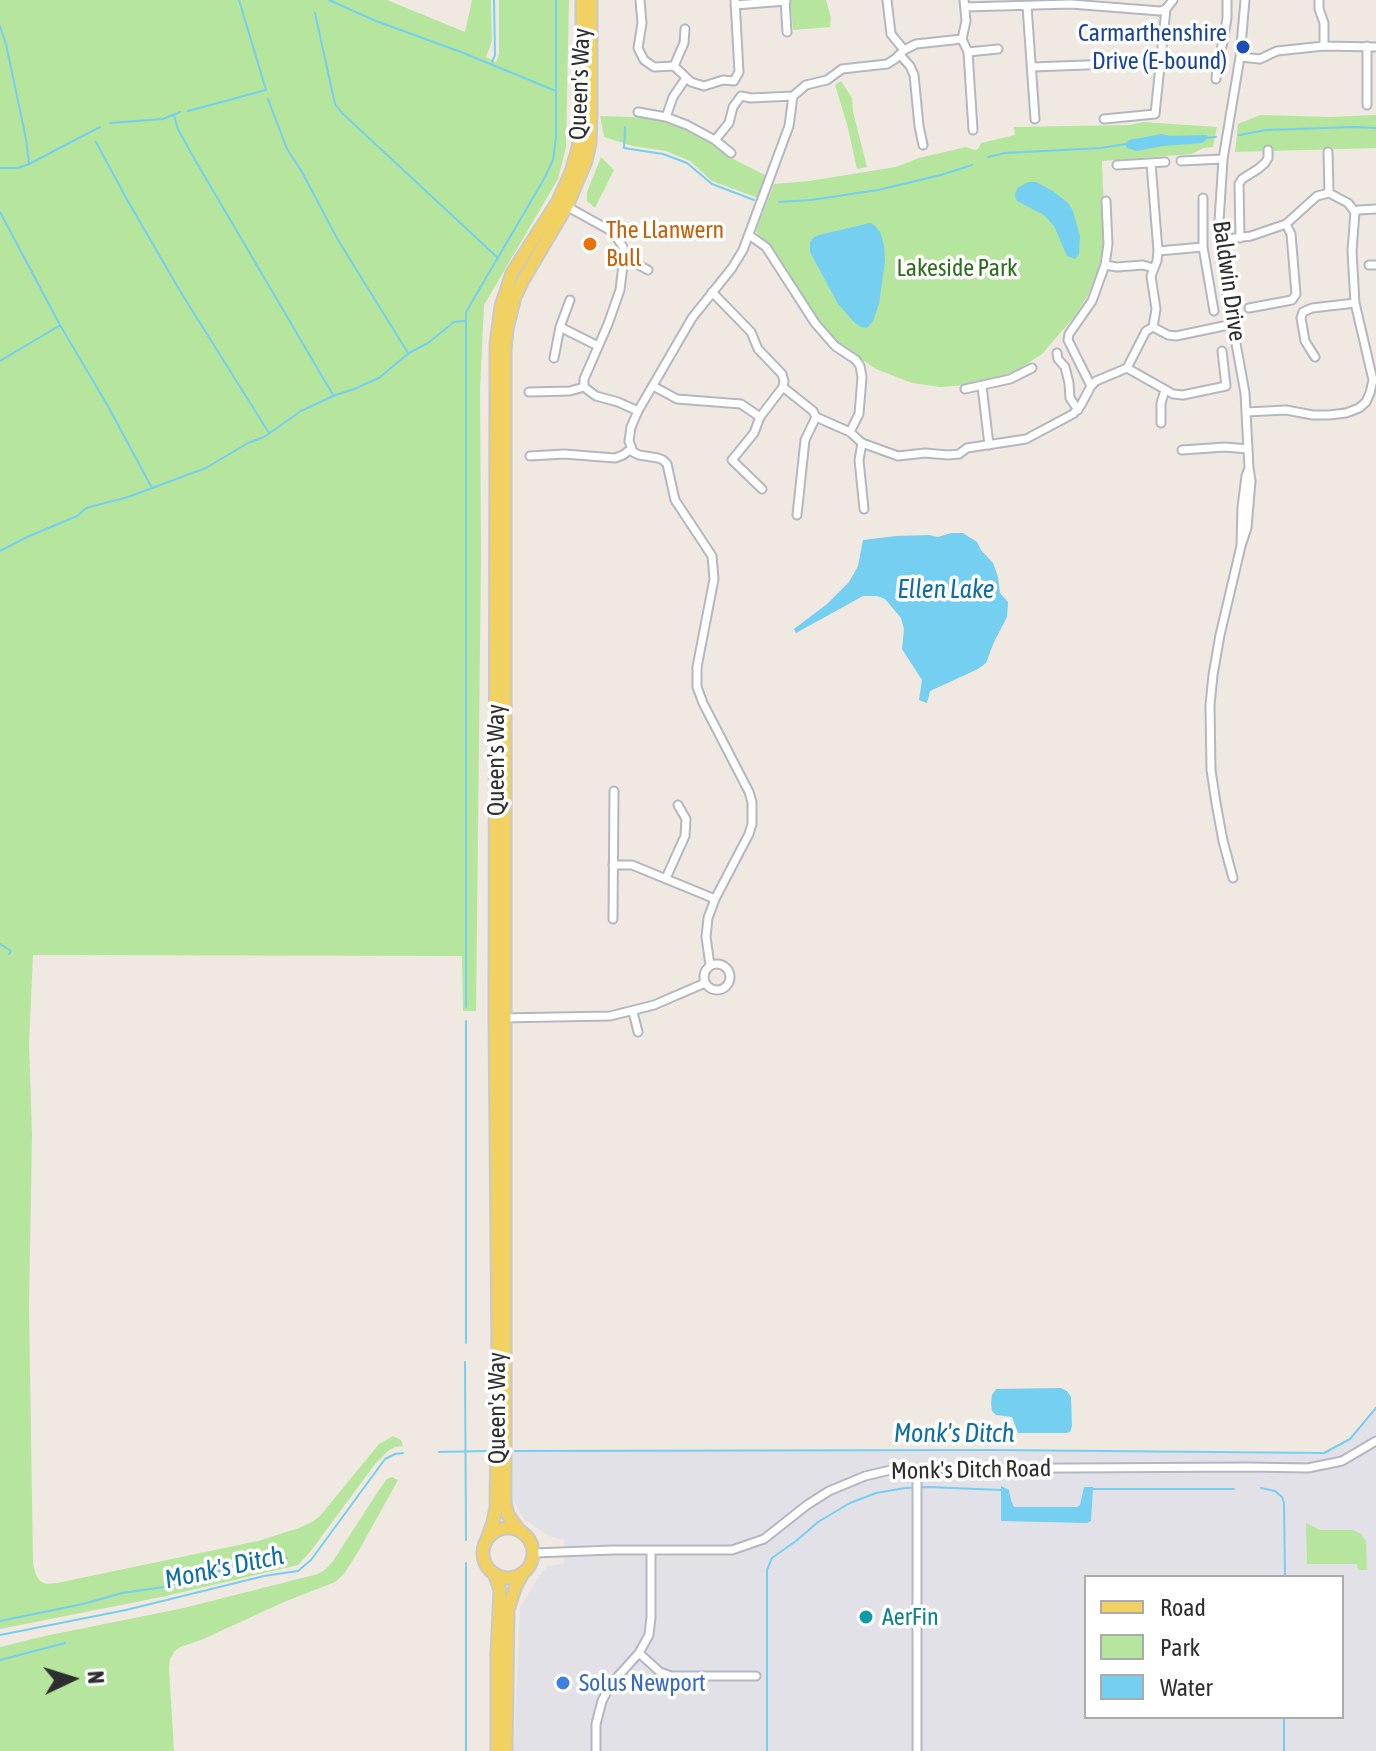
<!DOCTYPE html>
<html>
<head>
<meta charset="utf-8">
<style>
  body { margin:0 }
  #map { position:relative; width:1376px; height:1751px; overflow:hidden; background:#efe9e1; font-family:"Asap Condensed",sans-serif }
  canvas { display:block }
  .legend { position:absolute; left:1084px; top:1575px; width:260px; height:144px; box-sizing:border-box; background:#fff; border:2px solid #ababab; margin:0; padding:10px 14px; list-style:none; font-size:24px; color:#2e2e2e }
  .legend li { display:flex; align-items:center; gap:16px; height:40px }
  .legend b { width:40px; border:2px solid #ababab }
  .north { position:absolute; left:32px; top:1639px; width:80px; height:80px; -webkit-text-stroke:6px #fff; paint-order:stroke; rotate:86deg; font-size:22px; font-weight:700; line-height:32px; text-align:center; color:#2e2e2e }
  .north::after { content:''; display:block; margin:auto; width:28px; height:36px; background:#2e2e2e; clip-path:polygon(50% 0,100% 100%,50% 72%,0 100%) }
</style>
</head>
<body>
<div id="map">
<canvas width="1376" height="1751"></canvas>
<ul class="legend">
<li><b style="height:10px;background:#f2d163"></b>Road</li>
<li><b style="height:22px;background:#b6e59e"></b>Park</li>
<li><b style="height:22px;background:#75cff0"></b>Water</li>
</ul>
<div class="north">N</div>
</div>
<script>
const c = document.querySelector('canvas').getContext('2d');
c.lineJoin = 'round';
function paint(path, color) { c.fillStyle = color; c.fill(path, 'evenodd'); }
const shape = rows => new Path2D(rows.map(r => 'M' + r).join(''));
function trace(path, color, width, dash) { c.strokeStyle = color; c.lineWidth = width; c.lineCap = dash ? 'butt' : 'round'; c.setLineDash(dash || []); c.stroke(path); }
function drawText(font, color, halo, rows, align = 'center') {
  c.font = font + ' "Asap Condensed",sans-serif'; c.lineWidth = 7; c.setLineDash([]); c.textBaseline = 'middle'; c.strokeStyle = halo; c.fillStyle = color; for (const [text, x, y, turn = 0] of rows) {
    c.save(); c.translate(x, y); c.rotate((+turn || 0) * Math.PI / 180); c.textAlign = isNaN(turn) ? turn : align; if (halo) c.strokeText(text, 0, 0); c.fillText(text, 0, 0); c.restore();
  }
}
paint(shape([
  [1376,1408,1376,1751,514,1751,520,1607,542,1572,548,1566,564,1563,564,1540,549,1536,524,1519,513,1500,511,1451,994,1450,1324,1453,1350,1439],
  [1086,1577,1342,1577,1342,1717,1086,1717]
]), '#e3e1e8');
paint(shape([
  [0,0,387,0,465,32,472,0,491,0,492,41,486,57,496,62,499,54,499,0,569,0,566,147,558,179,484,305,480,389,481,555,476,1011,463,1011,462,956,33,955,29,1043,32,1134,29,1305,33,1564,36,1575,40,1581,46,1584,57,1583,258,1541,299,1528,312,1522,320,1516,379,1444,393,1436,401,1440,403,1446,395,1447,389,1450,375,1464,310,1552,298,1565,166,1596,0,1629],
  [790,0,826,0,831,18,830,27,793,30],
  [841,81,852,98,853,112,867,167,857,169,847,124,835,85],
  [1260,115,1331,117,1376,115,1376,148,1235,152,1238,124],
  [600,116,660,118,697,133,735,160,767,176,758,198,712,181,690,161,666,151,633,146,604,137],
  [1143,122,1217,127,1213,147,1203,148,1192,154,1102,161,1105,240,1098,270,1088,295,1074,317,1042,354,1019,369,997,378,968,385,940,387,912,383,876,369,840,345,819,322,756,231,774,184,809,181,896,167,919,158,966,147,974,150,978,149,981,143,1015,135,1014,127,1130,125],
  [601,157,614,170,595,208,587,201,587,192],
  [392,1477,398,1480,358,1552,344,1574,335,1582,284,1602,201,1640,180,1647,174,1652,170,1659,169,1669,174,1751,0,1751,0,1647,45,1636,184,1608,318,1574,326,1569,333,1561,379,1490,387,1479],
  [1306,1523,1320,1530,1353,1530,1361,1534,1366,1541,1367,1570,1358,1570,1357,1564,1307,1564]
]), '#b6e59e');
paint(shape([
  [1161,134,1170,136,1207,135,1208,138,1202,143,1163,146,1137,151,1127,148,1125,144,1129,140],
  [1028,182,1036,182,1053,191,1068,203,1073,211,1080,236,1079,254,1075,259,1067,256,1054,226,1044,215,1017,201,1015,196,1017,188],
  [870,223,874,225,880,232,884,244,885,261,879,304,873,321,867,328,861,327,855,323,838,304,810,252,810,242,814,237,819,235],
  [951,533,963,533,977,542,981,550,993,563,998,577,1000,593,1008,602,1007,617,994,642,986,663,978,669,930,691,927,703,919,700,922,680,902,649,904,629,901,618,885,599,877,596,863,596,796,633,794,629,827,604,849,582,858,566,863,540,896,536,929,535,938,537],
  [1061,1388,1067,1391,1071,1397,1072,1426,1070,1432,1066,1433,1018,1433,1012,1417,996,1415,992,1411,991,1404,992,1395,996,1389],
  [1001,1486,1009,1490,1011,1500,1014,1507,1077,1507,1080,1505,1084,1487,1093,1487,1091,1521,1087,1523,1001,1521]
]), '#75cff0');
trace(shape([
  [329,0,376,21,461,52,556,91],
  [315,13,335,104,342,113,498,258],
  [0,26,6,44,26,139,29,164],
  [492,62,495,55,494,0],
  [268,99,287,149,302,172,338,240,408,353],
  [188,111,266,90,239,0],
  [174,115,177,127,191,153,333,395],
  [110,123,163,119,180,112],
  [625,127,624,148,663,154,687,163,712,184,754,200],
  [1239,135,1266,130,1354,127,1376,128],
  [1205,138,1216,137],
  [96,142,125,196,180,291,269,433],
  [988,157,1005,153,1101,148,1127,144],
  [0,168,18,168,29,164,100,127],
  [779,202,811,200,878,190,941,175,972,165],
  [0,212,60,325,109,408,152,488],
  [0,361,59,326],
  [0,551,27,537,77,516,86,508,128,497,206,468,248,443,264,437,301,411,333,396,354,389,379,378,409,353,428,343,454,322,464,321],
  [0,944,11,951,9,954],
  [466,1007,466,312,544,179,553,160,556,137,556,0],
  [466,1021,466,1343],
  [465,1362,466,1540],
  [515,1451,994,1450,1324,1453,1350,1439,1376,1408],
  [439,1452,486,1451],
  [1261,1488,1275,1491,1282,1497,1284,1503,1285,1577],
  [1093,1489,1234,1489],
  [466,1563,466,1751],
  [0,1621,83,1604,122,1593,164,1587,252,1562,287,1558],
  [0,1635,126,1610,264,1576,298,1571,311,1560,385,1459,395,1454,403,1453],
  [0,1660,65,1643],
  [767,1751,767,1570,772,1558,796,1541,818,1522,850,1503,876,1493,905,1488,929,1487,1001,1490],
  [1284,1751,1284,1717]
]), '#75cff0', 2);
const minor = shape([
  [640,0,642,23,638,48,644,60,654,67,674,66,691,82,704,86,723,80,734,81,739,72,735,0],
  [785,0,787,32],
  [887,0,891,34,904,50],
  [1245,0,1240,57,1223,159,1219,221,1221,261,1245,393,1249,468],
  [1319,0,1319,9,1324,23,1324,46],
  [735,5,786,1],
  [1027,6,1035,119],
  [965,7,1071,4,1160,11,1166,9,1173,0],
  [962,39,968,52,973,130],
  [968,52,998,49],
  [900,55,910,66,914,75,919,126,923,145],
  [1240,57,1260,59,1277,51,1324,46,1376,47],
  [674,66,684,43,685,29],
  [1032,67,1139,63,1161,66],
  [1216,79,1218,61,1223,42,1227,18,1227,0],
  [1367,105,1367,46],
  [638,112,666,117,687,125,715,140,731,153],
  [666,117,673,97,686,78],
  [1104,119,1155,114,1166,9],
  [715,140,729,123,733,107,741,96,751,98,793,96],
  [1328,152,1329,193],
  [1181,161,1223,159],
  [1117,165,1165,162],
  [1203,198,1203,247,1214,311],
  [1106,201,1108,244,1105,265,1117,267,1143,265,1153,268],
  [566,206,613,232,623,247,624,257,620,290,608,324,584,379,584,387],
  [1355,212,1358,210,1376,209],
  [749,235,766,247,815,323,835,346,856,360,860,366,862,377,859,414,850,432],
  [1240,238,1239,184,1242,179,1258,169,1265,163,1268,158,1268,150],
  [1219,240,1251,236,1286,224,1317,196,1329,193,1348,203,1355,212,1352,251,1355,303,1373,380,1370,393,1366,402,1359,408,1346,413,1329,415,1313,415,1286,410,1246,412],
  [1158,251,1203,247],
  [624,257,648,270],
  [1369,265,1376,265],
  [712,292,751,332,758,349,782,374,784,381,783,387,813,411,816,417,850,432,862,443,898,456,925,453,948,455,959,454,967,448,1026,439,1073,414,1081,405,1091,386,1096,381,1127,368,1146,331,1153,327,1156,309,1151,276,1157,261,1158,251,1151,163],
  [1249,308,1292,300,1296,294,1291,234,1286,224],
  [560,327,598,346],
  [1153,327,1168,335,1176,336,1233,324],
  [1057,353,1058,359,1065,367,1069,383,1070,398,1078,410],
  [1315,357,1305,341,1301,318,1303,312,1312,308,1355,303],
  [554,358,560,327,570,300],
  [1127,368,1173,394,1183,395,1226,386,1222,351],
  [653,386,677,399,741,404,760,417],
  [982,386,989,445],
  [1091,386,1068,340,1069,334,1092,301,1105,265],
  [584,387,596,396,618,402,638,411],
  [965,389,1010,379,1032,368],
  [529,392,570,391,584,387],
  [1161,423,1161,403,1165,390],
  [862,443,859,460,864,509],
  [1182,450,1225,447,1248,449],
  [530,456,564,454,615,458,623,455,631,449],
  [762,489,732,460,754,433,760,417,783,387],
  [797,515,805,440,816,417],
  [613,865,632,865,715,899],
  [666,878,685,836,686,819,678,805],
  [1233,878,1223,841,1216,803,1211,770,1210,705,1213,675,1220,635,1241,546,1247,528,1251,481,1249,468,1246,476,1242,507,1241,546],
  [613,919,614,791],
  '704 977a13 13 0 1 1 26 0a13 13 0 1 1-26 0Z',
  [710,965,706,937,708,918,715,899,749,834,752,824,752,802,749,792,703,703,697,687,697,667,714,579,712,556,675,500,667,464,663,460,658,458,639,455,633,452,629,441,631,427,638,411,692,318,732,268,743,250,789,126,793,96,806,85,827,80,842,69,887,64,895,59,904,50,916,44,962,39,966,21,964,0],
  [633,1012,638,1032],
  [501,1018,610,1016,654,1005,705,983],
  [534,1553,612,1550,732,1550,764,1539,807,1505,829,1491,865,1476,895,1469,1248,1467,1308,1468,1342,1461,1376,1441],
  [639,1653,660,1672,671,1676,756,1676],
  [596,1751,596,1724,602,1701,611,1684,639,1653,649,1635,651,1617,651,1550],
  [917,1751,917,1468]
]);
const primary = shape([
  '483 1553a25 25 0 1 1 50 0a25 25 0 1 1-50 0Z',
  [519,1530,508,1515,505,1502,505,350,507,329,515,297,522,282,567,206,586,161,590,143,591,114,591,0],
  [487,1539,493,1522,496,1508,498,1355,495,1018,496,344,501,306,512,273,558,201,571,172,578,148,582,113,582,0],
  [494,1573,500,1590,497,1654,497,1751],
  [506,1751,508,1610,515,1588,523,1573]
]);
trace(minor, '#b4b7c1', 11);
trace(primary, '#c9c9c9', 15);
trace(minor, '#fff', 7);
trace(primary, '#f2d163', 11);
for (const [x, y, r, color] of [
  [1243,47,8,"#1a4fb4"],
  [590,244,8,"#e8710a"],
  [866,1617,8,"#0f9aa8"],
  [563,1683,8,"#3f7fe0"]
]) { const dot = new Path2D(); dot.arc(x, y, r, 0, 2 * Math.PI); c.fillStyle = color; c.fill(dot); trace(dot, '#fff', 3); }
drawText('24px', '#164399', '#fff', [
  ["Carmarthenshire",1227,33],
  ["Drive (E-bound)",1227,61]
], 'right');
drawText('24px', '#2e2e2e', '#fff', [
  ["Queen's Way",580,84,-88],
  ["Baldwin Drive",1229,281,82],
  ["Queen's Way",496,760,-90],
  ["Queen's Way",497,1408,-90],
  ["Monk's Ditch Road",971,1470,-1]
]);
drawText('24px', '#c56008', '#fff', [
  ["The Llanwern",606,230],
  ["Bull",606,258]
], 'left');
drawText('24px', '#2c6e1b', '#fff', [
  ["Lakeside Park",957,268]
]);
drawText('24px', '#0d838f', '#fff', [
  ["AerFin",882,1617]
], 'left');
drawText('24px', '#366cbe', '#fff', [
  ["Solus Newport",579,1683]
], 'left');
drawText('italic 26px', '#0d6fa3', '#fff', [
  ["Ellen Lake",946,590],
  ["Monk's Ditch",954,1434],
  ["Monk's Ditch",224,1568,-12]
]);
</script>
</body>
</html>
